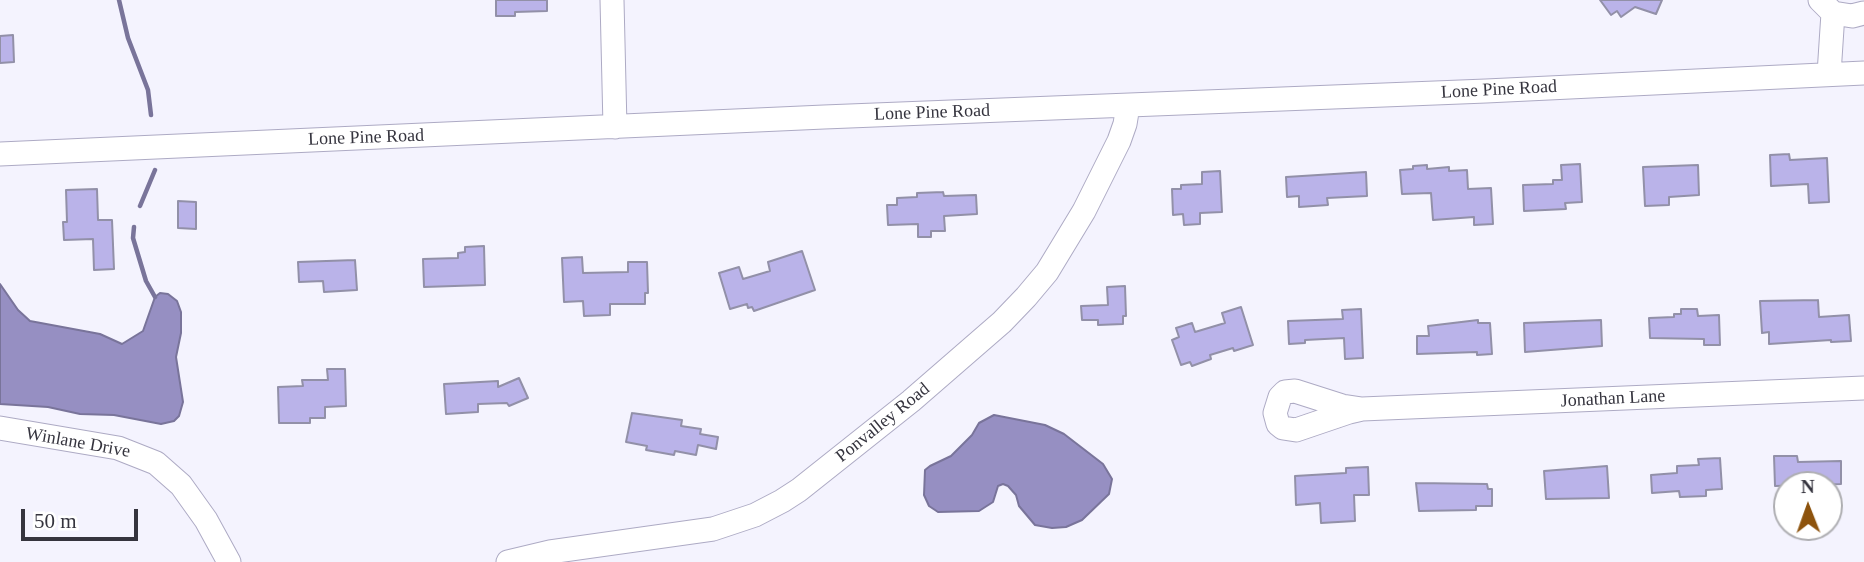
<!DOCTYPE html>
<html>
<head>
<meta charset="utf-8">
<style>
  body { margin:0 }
  #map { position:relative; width:1864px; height:562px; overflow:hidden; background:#f4f3fe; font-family:Georgia,serif }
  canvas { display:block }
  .north { position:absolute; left:1773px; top:471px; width:70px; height:70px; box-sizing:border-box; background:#fff; border:2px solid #aeaeb2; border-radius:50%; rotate:359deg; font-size:19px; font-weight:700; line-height:28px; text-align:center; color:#35343e }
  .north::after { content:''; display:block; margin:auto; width:24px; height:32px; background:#8d530d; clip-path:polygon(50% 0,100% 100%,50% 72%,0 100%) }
  .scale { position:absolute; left:21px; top:509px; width:117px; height:32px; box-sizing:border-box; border:4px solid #35343e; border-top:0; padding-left:9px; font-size:21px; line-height:24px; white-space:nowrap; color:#35343e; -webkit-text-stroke:5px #fff; paint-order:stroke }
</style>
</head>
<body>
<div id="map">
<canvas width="1864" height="562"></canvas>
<div class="north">N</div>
<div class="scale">50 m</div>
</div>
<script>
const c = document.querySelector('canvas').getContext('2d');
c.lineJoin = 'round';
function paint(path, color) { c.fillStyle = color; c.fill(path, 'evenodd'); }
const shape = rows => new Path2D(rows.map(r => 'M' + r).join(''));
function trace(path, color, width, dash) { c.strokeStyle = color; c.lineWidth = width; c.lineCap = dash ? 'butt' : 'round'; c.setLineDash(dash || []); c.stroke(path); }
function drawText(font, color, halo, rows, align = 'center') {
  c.font = font + ' Georgia,serif'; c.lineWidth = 5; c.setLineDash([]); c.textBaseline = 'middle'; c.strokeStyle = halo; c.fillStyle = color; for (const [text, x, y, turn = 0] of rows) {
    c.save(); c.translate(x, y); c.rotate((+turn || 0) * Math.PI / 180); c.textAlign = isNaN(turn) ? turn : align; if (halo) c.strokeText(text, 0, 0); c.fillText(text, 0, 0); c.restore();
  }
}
const water = shape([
  [0,284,18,310,30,321,100,334,122,344,143,331,155,297,160,293,168,294,177,301,181,312,181,333,176,357,183,402,179,416,174,421,161,424,114,415,80,414,48,407,0,404,0,284],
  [994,415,1045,425,1064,434,1103,464,1112,479,1109,494,1082,520,1066,527,1052,528,1035,525,1019,506,1016,495,1008,486,1003,484,998,486,993,502,979,511,938,512,929,506,924,495,925,470,930,466,951,456,972,435,979,423,994,415]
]);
paint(water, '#968fc2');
trace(water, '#79749a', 2);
trace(shape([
  [119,0,128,38,148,90,151,115],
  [140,206,155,170],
  [134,227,133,238,146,281,155,297]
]), '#79749a', 4.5);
const building = shape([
  [496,0,547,0,547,11,515,12,515,16,496,16,496,0],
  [1600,0,1662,0,1656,14,1635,7,1621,17,1617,11,1611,15,1600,0],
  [13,35,14,62,0,63,0,36,13,35],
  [1789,154,1790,160,1827,158,1829,202,1809,203,1808,184,1771,186,1770,155,1789,154],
  [1580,164,1582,202,1565,203,1566,209,1524,211,1523,185,1553,184,1553,180,1562,180,1561,165,1580,164],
  [1427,165,1427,169,1449,167,1449,171,1467,170,1468,189,1491,188,1493,224,1474,225,1474,217,1433,220,1431,193,1402,194,1400,170,1413,169,1413,166,1427,165],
  [1698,165,1699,195,1669,197,1669,205,1645,206,1643,167,1698,165],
  [1220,171,1222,212,1200,213,1200,224,1184,225,1183,214,1173,215,1172,189,1181,189,1181,185,1202,184,1202,172,1220,171],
  [1366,172,1367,196,1327,198,1328,205,1299,207,1299,196,1287,197,1286,177,1366,172],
  [97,189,98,220,112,220,114,269,94,270,93,239,64,240,63,222,67,222,66,190,97,189],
  [943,192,944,196,976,195,977,214,944,216,945,231,931,231,931,237,918,237,918,224,888,225,887,205,897,205,897,198,917,197,917,193,943,192],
  [178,201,196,202,196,229,178,228,178,201],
  [484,246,485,285,424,287,423,259,458,258,458,253,465,252,465,247,484,246],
  [802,251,815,290,754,311,752,307,748,308,747,304,730,309,719,273,739,267,743,279,770,271,768,262,802,251],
  [582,257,583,273,628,272,628,262,647,262,648,293,645,293,645,304,610,304,610,315,584,316,583,301,564,302,562,258,582,257],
  [355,260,357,290,324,292,323,281,299,282,298,262,355,260],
  [1125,286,1126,316,1123,316,1123,324,1098,325,1098,320,1082,320,1081,306,1108,305,1107,287,1125,286],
  [1818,300,1819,317,1849,315,1851,341,1831,342,1831,340,1769,344,1769,332,1762,333,1760,301,1818,300],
  [1241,307,1253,345,1234,351,1233,348,1210,355,1211,359,1192,366,1190,362,1181,365,1172,340,1179,337,1176,328,1192,323,1195,332,1225,323,1222,313,1241,307],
  [1361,309,1363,358,1345,359,1344,338,1305,340,1305,343,1289,344,1288,321,1343,319,1342,310,1361,309],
  [1681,309,1697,309,1698,316,1719,315,1720,345,1704,345,1704,339,1650,338,1649,318,1674,317,1674,314,1681,314,1681,309],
  [1478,320,1478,323,1490,323,1492,354,1477,355,1477,352,1417,354,1417,336,1429,336,1428,326,1478,320],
  [1601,320,1602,346,1525,352,1524,323,1601,320],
  [327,369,345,369,346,406,325,407,325,418,310,418,310,423,279,423,278,387,303,386,302,380,328,380,327,369],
  [519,378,528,398,509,406,507,403,478,404,478,412,446,414,444,384,498,381,498,387,519,378],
  [632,413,682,420,681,426,701,429,700,434,718,437,716,449,698,445,696,455,675,451,674,455,646,450,647,446,626,442,632,413],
  [1774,456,1797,456,1798,462,1841,461,1841,484,1775,486,1774,456],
  [1720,458,1722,489,1706,490,1706,496,1680,497,1679,491,1652,493,1651,475,1677,473,1677,466,1699,465,1698,459,1720,458],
  [1607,466,1609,498,1546,499,1544,471,1607,466],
  [1368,467,1369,495,1354,495,1355,521,1321,523,1320,503,1296,505,1295,476,1346,473,1346,468,1368,467],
  [1416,483,1487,484,1488,489,1492,489,1492,506,1476,506,1476,510,1419,511,1416,483]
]);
paint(building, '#bab3e9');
trace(building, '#9290a8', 2);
const minor = shape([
  [612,0,615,127],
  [1820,0,1833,13,1829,74],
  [1833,13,1852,16,1864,13],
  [0,154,824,117,1486,91,1864,73],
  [1362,409,1342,406,1295,391,1285,392,1280,397,1275,413,1278,424,1283,428,1296,430,1349,412,1362,409,1864,388],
  [0,428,118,448,156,463,181,485,206,520,229,562],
  [508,562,550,552,713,529,755,515,782,501,799,490,911,401,1002,322,1026,297,1047,272,1084,211,1119,141,1125,124,1128,106]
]);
trace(minor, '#adaac4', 25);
trace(minor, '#fff', 23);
drawText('18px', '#35343e', '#fff', [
  ["Lone Pine Road",1499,90,-3],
  ["Lone Pine Road",932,113,-2],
  ["Lone Pine Road",366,138,-2],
  ["Jonathan Lane",1613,399,-3],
  ["Ponvalley Road",883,423,-39],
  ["Winlane Drive",78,443,10]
]);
</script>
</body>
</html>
